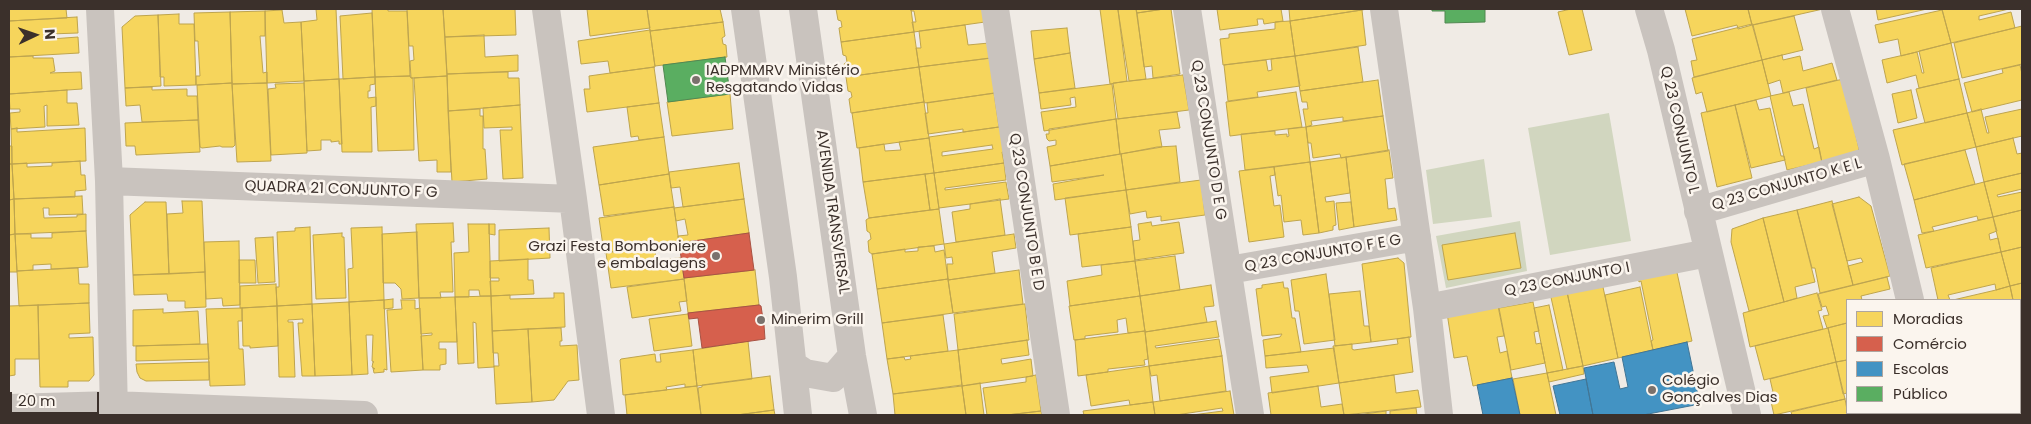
<!DOCTYPE html>
<html>
<head>
<meta charset="utf-8">
<style>
  body { margin:0 }
  #map { position:relative; width:2031px; height:424px; overflow:hidden; background:#f0ebe5; font-family:Poppins,sans-serif }
  canvas { display:block }
  .frame { position:absolute; inset:0; border:10px solid #3b302b; pointer-events:none }
  .legend { position:absolute; left:1846px; top:299px; width:175px; height:115px; box-sizing:border-box; background:#fbf5ee; border:1px solid #aea6a0; margin:0; padding:6px 9px; list-style:none; font-size:15px; color:#3b302b }
  .legend li { display:flex; align-items:center; gap:10px; height:25px }
  .legend b { width:25px; border:1px solid #aea6a0 }
  .north { position:absolute; left:10px; top:10px; width:50px; height:50px; -webkit-text-stroke:4px #fbf5ee; paint-order:stroke; rotate:87deg; font-size:14px; font-weight:700; line-height:20px; text-align:center; color:#3b302b }
  .north::after { content:''; display:block; margin:auto; width:18px; height:22px; background:#3b302b; clip-path:polygon(50% 0,100% 100%,50% 72%,0 100%) }
  .scale { position:absolute; left:10px; top:392px; width:89px; height:22px; box-sizing:border-box; border:2px solid #3b302b; border-top:0; padding-left:6px; font-size:15px; line-height:18px; white-space:nowrap; color:#3b302b; -webkit-text-stroke:4px #fbf5ee; paint-order:stroke }
</style>
</head>
<body>
<div id="map">
<canvas width="2031" height="424"></canvas>
<div class="frame"></div>
<ul class="legend">
<li><b style="height:14px;background:#f6d55c"></b>Moradias</li>
<li><b style="height:14px;background:#d6604d"></b>Comércio</li>
<li><b style="height:14px;background:#4393c3"></b>Escolas</li>
<li><b style="height:14px;background:#5aae61"></b>Público</li>
</ul>
<div class="north">N</div>
<div class="scale">20 m</div>
</div>
<script>
const c = document.querySelector('canvas').getContext('2d');
c.lineJoin = 'round';
function paint(path, color) { c.fillStyle = color; c.fill(path, 'evenodd'); }
const shape = rows => new Path2D(rows.map(r => 'M' + r).join(''));
function trace(path, color, width, dash) { c.strokeStyle = color; c.lineWidth = width; c.lineCap = dash ? 'butt' : 'round'; c.setLineDash(dash || []); c.stroke(path); }
function drawText(font, color, halo, rows, align = 'center') {
  c.font = font + ' Poppins,sans-serif'; c.lineWidth = 5; c.setLineDash([]); c.textBaseline = 'middle'; c.strokeStyle = halo; c.fillStyle = color; for (const [text, x, y, turn = 0] of rows) {
    c.save(); c.translate(x, y); c.rotate((+turn || 0) * Math.PI / 180); c.textAlign = isNaN(turn) ? turn : align; if (halo) c.strokeText(text, 0, 0); c.fillText(text, 0, 0); c.restore();
  }
}
paint(shape([
  [1609,113,1631,241,1550,255,1528,128],
  [1484,159,1492,217,1433,224,1426,170],
  [1520,221,1527,271,1446,288,1436,236]
]), '#d1d6bf');
const homes = shape([
  [9,9,66,9,67,18,9,21,9,9],
  [316,9,336,9,339,79,304,81,301,22,317,20,316,9],
  [372,9,388,9,388,11,407,11,410,76,375,77,372,9],
  [407,9,443,9,447,76,411,78,410,61,414,60,413,46,409,46,407,9],
  [443,9,515,9,516,35,445,37,443,9],
  [587,9,647,9,650,28,590,36,587,9],
  [647,9,720,9,723,22,650,31,647,9],
  [836,9,911,9,914,32,841,42,839,28,842,27,841,21,838,20,836,9],
  [911,9,983,9,985,22,914,32,912,22,916,22,914,11,911,11,911,9],
  [1100,9,1136,9,1146,79,1129,81,1118,10,1127,81,1110,84,1100,9],
  [1136,9,1164,9,1137,13,1136,9],
  [1164,9,1171,9,1180,74,1153,78,1152,66,1144,67,1137,13,1164,9],
  [1217,9,1281,9,1283,21,1264,24,1263,19,1257,19,1258,25,1220,30,1217,9],
  [1289,9,1368,9,1290,21,1289,9],
  [1571,9,1582,9,1592,50,1569,55,1558,12,1571,9],
  [1685,9,1748,9,1752,25,1738,29,1737,25,1692,36,1685,9],
  [1748,9,1823,9,1752,25,1748,9],
  [1876,9,1927,9,1878,20,1876,9],
  [1942,9,2009,9,1979,16,1979,20,2011,12,2015,28,1951,43,1942,9],
  [282,10,284,23,301,22,304,81,267,83,265,11,282,10],
  [1362,10,1366,45,1295,56,1290,21,1362,10],
  [1942,10,1951,43,1901,56,1898,39,1879,43,1875,25,1942,10],
  [265,11,265,36,260,36,263,73,267,72,267,83,232,84,230,12,265,11],
  [230,12,232,83,196,85,196,76,200,76,198,41,195,41,194,13,230,12],
  [372,13,375,77,343,79,340,16,372,13],
  [179,14,179,24,194,24,196,85,164,86,164,77,160,77,158,15,179,14],
  [158,15,161,86,125,88,122,27,135,16,158,15],
  [1794,16,1803,50,1762,60,1753,25,1794,16],
  [77,17,78,33,50,34,51,39,78,37,79,53,9,57,9,21,77,17],
  [1290,21,1295,56,1223,65,1220,39,1229,38,1229,34,1275,29,1275,22,1290,21],
  [723,22,725,36,722,38,723,44,726,45,727,57,655,66,650,31,723,22],
  [1752,24,1762,60,1694,77,1691,61,1697,60,1692,39,1752,24],
  [965,25,968,45,989,43,990,58,919,67,916,48,921,48,919,31,965,25],
  [2022,26,2022,64,1962,78,1954,43,2022,26],
  [1067,28,1070,53,1034,59,1031,31,1067,28],
  [650,30,655,67,610,73,608,61,581,64,578,41,650,30],
  [914,32,919,67,846,77,844,64,847,62,846,56,843,55,841,42,914,32],
  [484,35,485,57,518,55,518,71,447,74,445,37,484,35],
  [1951,43,1959,79,1919,88,1916,75,1887,83,1882,60,1917,52,1922,73,1924,73,1919,51,1951,43],
  [1358,47,1363,82,1300,91,1295,56,1358,47],
  [1070,53,1075,88,1039,93,1034,59,1070,53],
  [1782,55,1783,60,1800,56,1803,71,1832,63,1837,80,1783,93,1780,80,1768,84,1762,60,1782,55],
  [33,56,33,58,53,58,55,71,50,73,81,72,82,89,9,94,9,57,33,56],
  [1295,56,1300,86,1257,92,1258,97,1228,101,1224,65,1266,60,1268,71,1272,70,1271,59,1295,56],
  [992,58,996,93,924,103,919,67,992,58],
  [1762,60,1771,96,1707,112,1702,92,1696,94,1692,78,1762,60],
  [2020,65,2022,74,2022,100,1972,112,1964,83,2003,73,2002,69,2020,65],
  [654,67,659,103,587,112,584,89,590,89,589,76,654,67],
  [919,67,924,102,851,113,849,99,852,97,851,92,848,91,846,77,919,67],
  [508,72,508,78,519,78,520,105,448,111,447,74,508,72],
  [1183,75,1189,110,1118,119,1113,83,1183,75],
  [410,76,411,78,413,78,414,150,378,151,375,77,410,76],
  [447,76,451,172,437,172,437,160,419,161,414,78,447,76],
  [375,77,375,84,370,85,370,91,368,91,368,98,376,97,376,106,371,107,372,152,342,152,339,79,375,77],
  [339,79,342,144,339,144,339,141,331,142,331,140,321,140,321,150,307,151,304,81,339,79],
  [1843,79,1859,149,1851,157,1822,163,1806,88,1843,79],
  [1959,79,1967,113,1925,123,1916,89,1959,79],
  [1378,80,1383,116,1343,121,1343,117,1311,121,1312,125,1306,127,1303,109,1308,109,1307,102,1302,102,1300,91,1378,80],
  [232,83,235,145,233,147,222,147,220,146,202,148,200,147,197,85,232,83],
  [267,83,271,161,237,162,232,84,267,83],
  [304,83,307,153,271,155,268,89,276,88,275,84,304,83],
  [1112,84,1116,119,1044,131,1041,112,1076,107,1075,97,1070,98,1071,105,1041,109,1039,93,1112,84],
  [152,87,152,90,187,89,187,96,197,96,198,120,142,122,140,105,126,106,125,88,152,87],
  [67,90,67,103,77,103,79,125,47,126,47,105,44,106,45,127,11,129,10,113,20,112,20,109,10,109,9,94,67,90],
  [1911,90,1917,118,1898,123,1892,94,1911,90],
  [1296,92,1302,127,1230,136,1226,102,1296,92],
  [1789,92,1793,106,1803,104,1814,149,1819,147,1822,162,1787,170,1770,96,1789,92],
  [994,93,999,127,963,132,963,129,928,134,925,113,928,113,927,103,994,93],
  [730,94,733,129,672,136,667,102,730,94],
  [1756,100,1759,110,1770,108,1781,156,1784,156,1785,160,1751,168,1735,105,1756,100],
  [924,102,929,138,857,148,852,113,924,102],
  [659,103,664,137,639,140,638,136,631,137,627,107,659,103],
  [520,105,523,178,503,179,500,130,512,130,512,127,484,128,483,108,520,105],
  [1735,105,1752,178,1717,187,1701,113,1735,105],
  [480,109,480,116,483,116,483,149,485,149,487,179,452,182,448,111,480,109],
  [1981,109,1987,133,1989,133,1985,117,2022,109,2022,136,1976,147,1967,113,1981,109],
  [1177,112,1180,128,1159,130,1162,147,1120,154,1116,119,1177,112],
  [1967,113,1976,147,1902,165,1893,130,1967,113],
  [1383,116,1388,151,1341,158,1340,154,1313,158,1311,143,1308,143,1306,127,1383,116],
  [1116,119,1120,154,1050,166,1047,147,1056,145,1056,140,1049,141,1047,139,1046,134,1049,134,1049,129,1116,119],
  [198,120,200,152,136,155,135,146,126,146,125,123,198,120],
  [999,127,1011,152,1002,152,1004,163,934,173,929,137,999,127],
  [992,145,993,149,942,156,942,152,992,145],
  [1306,127,1310,162,1245,170,1241,134,1275,131,1275,135,1287,134,1287,137,1289,136,1288,129,1306,127],
  [17,128,17,132,85,128,86,161,12,164,11,129,17,128],
  [664,137,669,174,599,185,593,147,664,137],
  [929,138,934,173,863,182,859,148,884,144,885,151,901,150,899,142,929,138],
  [2013,138,2017,154,2022,153,2022,173,1984,182,1976,147,2013,138],
  [9,146,12,146,12,164,9,164,9,146],
  [1176,146,1180,182,1126,190,1121,154,1157,147,1176,146],
  [1389,150,1393,178,1385,179,1386,187,1388,209,1395,208,1397,220,1354,227,1346,157,1389,150],
  [1965,150,1975,184,1914,200,1904,164,1965,150],
  [1121,154,1126,190,1055,200,1053,184,1104,175,1052,182,1050,166,1121,154],
  [1346,157,1350,193,1325,197,1326,202,1334,201,1336,225,1333,226,1333,230,1319,233,1310,162,1346,157],
  [80,161,81,175,85,175,86,190,75,191,75,197,14,199,12,164,27,163,27,167,52,166,52,163,80,161],
  [1310,162,1319,233,1303,235,1301,220,1284,222,1281,195,1278,196,1274,167,1310,162],
  [739,163,744,199,683,207,680,187,671,188,669,172,739,163],
  [1004,163,1006,180,945,188,945,190,1006,182,1009,199,939,208,934,173,1004,163],
  [9,164,12,164,14,199,9,200,9,164],
  [1274,167,1275,175,1270,176,1274,206,1280,205,1284,237,1249,242,1239,171,1274,167],
  [934,173,939,209,930,210,925,174,934,173],
  [2022,173,2022,189,1997,195,1998,197,2022,192,2022,210,1993,217,1984,182,2022,173],
  [669,174,674,207,604,216,599,185,669,174],
  [925,174,930,210,869,218,863,182,925,174],
  [1201,180,1205,215,1161,221,1161,216,1147,218,1146,211,1130,214,1126,190,1201,180],
  [1984,182,1993,217,1978,220,1977,216,1932,227,1934,231,1922,233,1914,200,1984,182],
  [1126,190,1131,227,1070,235,1065,198,1126,190],
  [82,196,83,214,49,215,49,208,43,208,44,218,77,217,77,215,86,214,86,231,15,234,14,199,82,196],
  [1859,197,1871,206,1890,276,1853,285,1848,266,1863,262,1861,258,1847,261,1832,204,1859,197],
  [14,199,15,234,9,235,9,200,14,199],
  [744,199,749,233,679,243,678,236,688,235,685,219,676,221,674,208,744,199],
  [1000,199,1005,235,956,242,952,212,970,209,970,204,1000,199],
  [182,201,202,201,205,272,169,274,167,214,183,213,182,201],
  [1832,201,1853,285,1820,293,1815,268,1812,268,1797,210,1832,201],
  [145,202,166,202,169,274,133,275,130,215,145,202],
  [1351,202,1354,227,1339,230,1336,203,1351,202],
  [674,207,679,243,664,245,664,242,604,253,599,218,674,207],
  [939,209,944,244,872,254,869,252,868,241,871,239,870,233,867,231,866,220,869,218,939,209],
  [1797,210,1815,282,1795,287,1797,298,1784,302,1763,218,1797,210],
  [2022,210,2022,247,2001,252,1993,217,2022,210],
  [1993,217,1997,231,1989,234,1990,240,1998,238,2001,252,1926,268,1918,235,1993,217],
  [1763,218,1784,302,1749,311,1731,242,1732,229,1763,218],
  [1151,222,1152,226,1179,222,1184,253,1135,260,1133,241,1140,240,1138,224,1151,222],
  [453,223,454,242,451,242,453,292,440,292,441,298,419,298,416,224,453,223],
  [468,224,489,224,491,296,480,296,479,290,469,290,469,297,455,297,454,253,469,252,468,224],
  [489,224,495,224,495,235,489,234,489,224],
  [310,227,312,304,277,306,276,287,279,287,279,280,277,232,295,231,295,228,310,227],
  [382,227,384,300,349,302,348,269,353,268,351,228,382,227],
  [1131,227,1135,261,1082,267,1078,234,1131,227],
  [549,228,550,258,499,261,499,230,549,228],
  [86,231,88,267,51,269,51,264,33,265,33,270,17,271,15,234,31,234,31,238,52,238,52,233,86,231],
  [417,232,419,298,402,299,401,289,395,283,383,283,382,234,417,232],
  [342,233,342,237,344,237,346,298,316,299,313,235,342,233],
  [1515,233,1521,268,1448,280,1442,245,1515,233],
  [15,234,17,272,9,272,9,235,15,234],
  [1014,234,1016,248,992,252,995,273,948,280,947,264,953,264,952,257,946,258,944,244,1014,234],
  [273,237,275,282,258,283,255,238,273,237],
  [239,241,240,305,223,306,222,298,206,299,204,242,239,241],
  [655,246,656,262,663,261,663,259,681,258,684,279,611,288,606,253,655,246],
  [934,246,935,252,944,250,948,279,877,289,872,254,905,249,905,252,918,251,918,247,934,246],
  [2022,247,2022,283,2010,286,2001,252,2022,247],
  [2001,252,2010,286,1996,290,1995,284,1948,295,1950,300,1938,300,1931,268,2001,252],
  [1175,256,1180,290,1140,296,1135,261,1175,256],
  [1398,258,1404,263,1411,337,1371,342,1362,264,1398,258],
  [528,259,528,280,533,280,534,294,491,296,490,281,499,281,499,278,490,278,490,261,528,259],
  [239,260,255,260,256,283,239,283,239,260],
  [1135,261,1140,296,1070,306,1067,281,1102,275,1101,265,1135,261],
  [78,268,79,284,89,284,89,303,19,306,17,271,78,268],
  [1676,268,1692,341,1653,350,1651,341,1653,340,1641,281,1639,282,1638,276,1676,268],
  [755,270,759,305,688,313,684,278,755,270],
  [1019,270,1023,304,953,313,948,280,1019,270],
  [205,272,206,307,185,308,185,301,168,301,167,294,134,295,133,275,205,272],
  [1326,274,1335,340,1304,344,1299,311,1295,311,1291,280,1326,274],
  [1887,277,1890,289,1861,296,1862,300,1847,300,1847,323,1827,328,1823,316,1829,315,1826,306,1822,307,1818,294,1887,277],
  [684,279,687,301,679,302,681,311,632,318,627,287,684,279],
  [948,279,953,313,882,323,877,289,948,279],
  [1283,282,1284,288,1288,288,1292,318,1295,318,1301,352,1265,356,1263,340,1280,337,1282,334,1262,336,1256,289,1262,288,1262,285,1283,282],
  [2022,283,2022,320,2020,320,2020,300,2013,300,2010,286,2022,283],
  [276,284,277,306,240,308,240,286,276,284],
  [1211,285,1214,306,1204,307,1207,322,1145,332,1140,296,1211,285],
  [2010,286,2013,300,1953,300,1996,290,2010,286],
  [1603,287,1618,358,1583,366,1567,292,1603,287],
  [1640,287,1653,350,1618,358,1605,295,1640,287],
  [1360,291,1364,326,1369,326,1371,342,1335,346,1329,294,1360,291],
  [1567,292,1583,366,1567,369,1550,293,1567,292],
  [554,293,564,293,565,327,492,331,491,296,510,295,510,299,554,298,554,293],
  [1817,293,1822,310,1818,311,1823,329,1750,347,1743,313,1817,293],
  [491,296,494,367,478,368,476,323,473,322,474,363,458,364,455,297,491,296],
  [1140,296,1145,331,1128,333,1126,318,1117,320,1118,332,1085,336,1085,339,1074,340,1069,306,1140,296],
  [455,297,457,342,439,342,439,349,446,349,446,364,440,365,440,370,423,370,421,336,432,335,432,333,421,334,419,298,455,297],
  [393,299,393,308,384,309,384,300,393,299],
  [384,300,387,370,384,369,384,372,374,373,373,368,375,369,372,367,373,362,374,362,372,361,373,335,366,335,368,374,352,375,349,302,384,300],
  [401,300,415,300,415,309,420,308,423,370,391,372,387,310,402,309,401,300],
  [349,302,352,375,315,376,312,304,349,302],
  [1533,302,1539,331,1534,332,1536,344,1541,343,1545,363,1511,370,1499,308,1533,302],
  [89,303,90,333,69,334,69,338,93,337,94,375,89,381,68,381,68,387,40,387,38,305,89,303],
  [312,304,315,376,302,376,298,323,303,323,303,319,288,320,288,322,293,322,295,377,279,377,277,306,312,304],
  [1025,304,1029,340,958,350,954,314,1025,304],
  [38,305,39,359,15,359,15,375,9,376,9,306,38,305],
  [1549,305,1563,370,1547,373,1534,308,1549,305],
  [277,306,278,346,250,348,250,346,243,346,242,308,277,306],
  [1498,306,1504,336,1497,337,1500,353,1507,351,1512,378,1473,386,1467,356,1454,358,1447,313,1498,306],
  [242,308,242,321,238,321,239,349,243,349,245,385,210,386,206,309,242,308],
  [163,309,163,313,198,311,200,344,133,346,133,310,163,309],
  [688,314,692,346,654,351,649,319,688,314],
  [943,315,948,351,887,359,882,323,943,315],
  [1216,321,1219,337,1155,346,1156,348,1219,339,1222,356,1149,366,1145,332,1216,321],
  [1847,323,1847,360,1836,362,1828,328,1847,323],
  [561,328,562,341,560,341,560,346,577,345,579,380,568,381,554,400,532,402,528,329,561,328],
  [1828,328,1836,362,1764,380,1755,346,1828,328],
  [528,329,532,402,496,404,494,366,499,366,498,353,493,353,492,331,528,329],
  [1145,331,1148,359,1144,360,1145,365,1108,369,1108,372,1078,376,1075,340,1145,331],
  [1409,337,1413,372,1339,383,1333,346,1352,344,1352,349,1354,350,1398,344,1397,339,1409,337],
  [1027,340,1029,355,1001,359,1002,364,1031,359,1033,376,962,386,958,350,1027,340],
  [748,341,752,379,697,386,693,350,748,341],
  [208,344,209,359,136,361,136,346,208,344],
  [1334,348,1339,383,1272,393,1270,377,1309,372,1307,365,1266,368,1265,356,1334,348],
  [693,350,697,386,685,387,685,384,666,387,667,390,623,395,620,360,621,359,655,354,656,362,661,362,660,354,693,350],
  [958,350,962,385,893,394,887,359,904,357,905,360,911,359,910,356,958,350],
  [1222,356,1226,391,1160,401,1157,375,1151,376,1149,366,1222,356],
  [2020,356,2022,356,2022,389,2020,390,2020,356],
  [1847,360,1847,393,1843,394,1836,362,1847,360],
  [209,362,209,380,146,381,140,378,137,372,136,364,209,362],
  [1836,362,1845,399,1774,415,1769,393,1773,392,1770,379,1836,362],
  [1149,366,1153,402,1130,405,1129,400,1091,406,1086,375,1149,366],
  [1583,366,1584,374,1549,382,1547,373,1583,366],
  [1547,373,1556,415,1520,415,1513,379,1547,373],
  [1036,375,1041,411,1007,415,987,415,983,388,1026,382,1026,377,1036,375],
  [1394,375,1396,393,1418,390,1421,407,1344,415,1339,383,1394,375],
  [770,376,774,410,737,415,701,415,698,388,702,387,702,385,770,376],
  [980,383,984,415,966,415,962,386,980,383],
  [697,386,701,415,627,415,625,395,697,386],
  [962,386,966,415,895,415,893,394,962,386],
  [1318,386,1321,407,1342,404,1344,415,1271,415,1268,393,1318,386],
  [1230,391,1234,415,1192,415,1223,411,1222,408,1176,415,1155,415,1153,402,1230,391],
  [2020,394,2022,394,2022,415,2000,415,1999,413,2020,413,2020,394],
  [1845,399,1848,415,1792,415,1791,412,1845,399],
  [1153,402,1155,415,1084,415,1083,411,1153,402],
  [1416,408,1417,415,1390,415,1390,411,1416,408],
  [774,410,775,415,737,415,774,410],
  [1041,411,1042,415,1007,415,1041,411],
  [1386,411,1386,415,1357,415,1386,411],
  [1848,413,1868,413,1868,415,1848,415,1848,413],
  [1871,413,1916,413,1907,415,1871,415,1871,413]
]);
paint(homes, '#f6d55c');
trace(homes, '#bea44d', 1);
const shops = shape([
  [749,233,754,270,684,278,679,243,749,233],
  [759,305,761,306,763,319,761,319,762,325,764,325,765,339,702,348,698,318,689,319,688,313,759,305]
]);
paint(shops, '#d6604d');
trace(shops, '#a85243', 1);
const schools = shape([
  [1687,342,1700,404,1643,415,1593,415,1584,368,1614,362,1620,389,1628,387,1622,357,1687,342],
  [1512,378,1520,415,1483,415,1477,385,1512,378],
  [1586,379,1593,415,1560,415,1553,386,1586,379]
]);
paint(schools, '#4393c3');
trace(schools, '#417595', 1);
const public = shape([
  [1432,9,1485,9,1485,22,1445,23,1445,11,1432,11,1432,9],
  [725,57,730,94,668,102,663,65,725,57]
]);
paint(public, '#5aae61');
trace(public, '#518851', 1);
trace(shape([
  [100,9,109,181,114,415],
  [546,9,573,199,601,415],
  [995,9,1056,415],
  [1187,9,1250,415],
  [1384,9,1427,308,1439,415],
  [1649,9,1661,50,1747,415],
  [1835,9,1876,159,1910,300],
  [109,181,573,199],
  [1698,211,1876,159],
  [1229,270,1417,237],
  [1427,308,1708,253],
  [9,408,113,405,364,415],
  [1936,413,1937,415]
]), '#c9c3be', 28);
trace(shape([
  [745,9,783,277,798,415],
  [803,9,852,356,863,415],
  [793,365,805,373,833,378,852,356]
]), '#c9c3be', 28);
for (const [x, y, r, color] of [
  [696,80,5,"#7a716c"],
  [716,256,5,"#7a716c"],
  [761,320,5,"#7a716c"],
  [1652,390,5,"#7a716c"]
]) { const dot = new Path2D(); dot.arc(x, y, r, 0, 2 * Math.PI); c.fillStyle = color; c.fill(dot); trace(dot, '#fbf5ee', 2); }
drawText('15px', '#3b302b', '#fbf5ee', [
  ["IADPMMRV Ministério",706,71],
  ["Resgatando Vidas",706,88],
  ["Grazi Festa Bomboniere",706,247,"right"],
  ["e embalagens",706,264,"right"],
  ["Minerim Grill",771,320],
  ["Colégio",1662,381],
  ["Gonçalves Dias",1662,398]
], 'left');
drawText('15px', '#3b302b', '#fbf5ee', [
  ["Q 23 CONJUNTO L",1679,130,77],
  ["Q 23 CONJUNTO D E G",1208,140,81],
  ["Q 23 CONJUNTO K E L",1787,185,-16],
  ["QUADRA 21 CONJUNTO F G",341,190,2],
  ["AVENIDA TRANSVERSAL",832,212,82],
  ["Q 23 CONJUNTO B E D",1026,212,81],
  ["Q 23 CONJUNTO F E G",1323,254,-10],
  ["Q 23 CONJUNTO I",1567,280,-11]
]);
</script>
</body>
</html>
